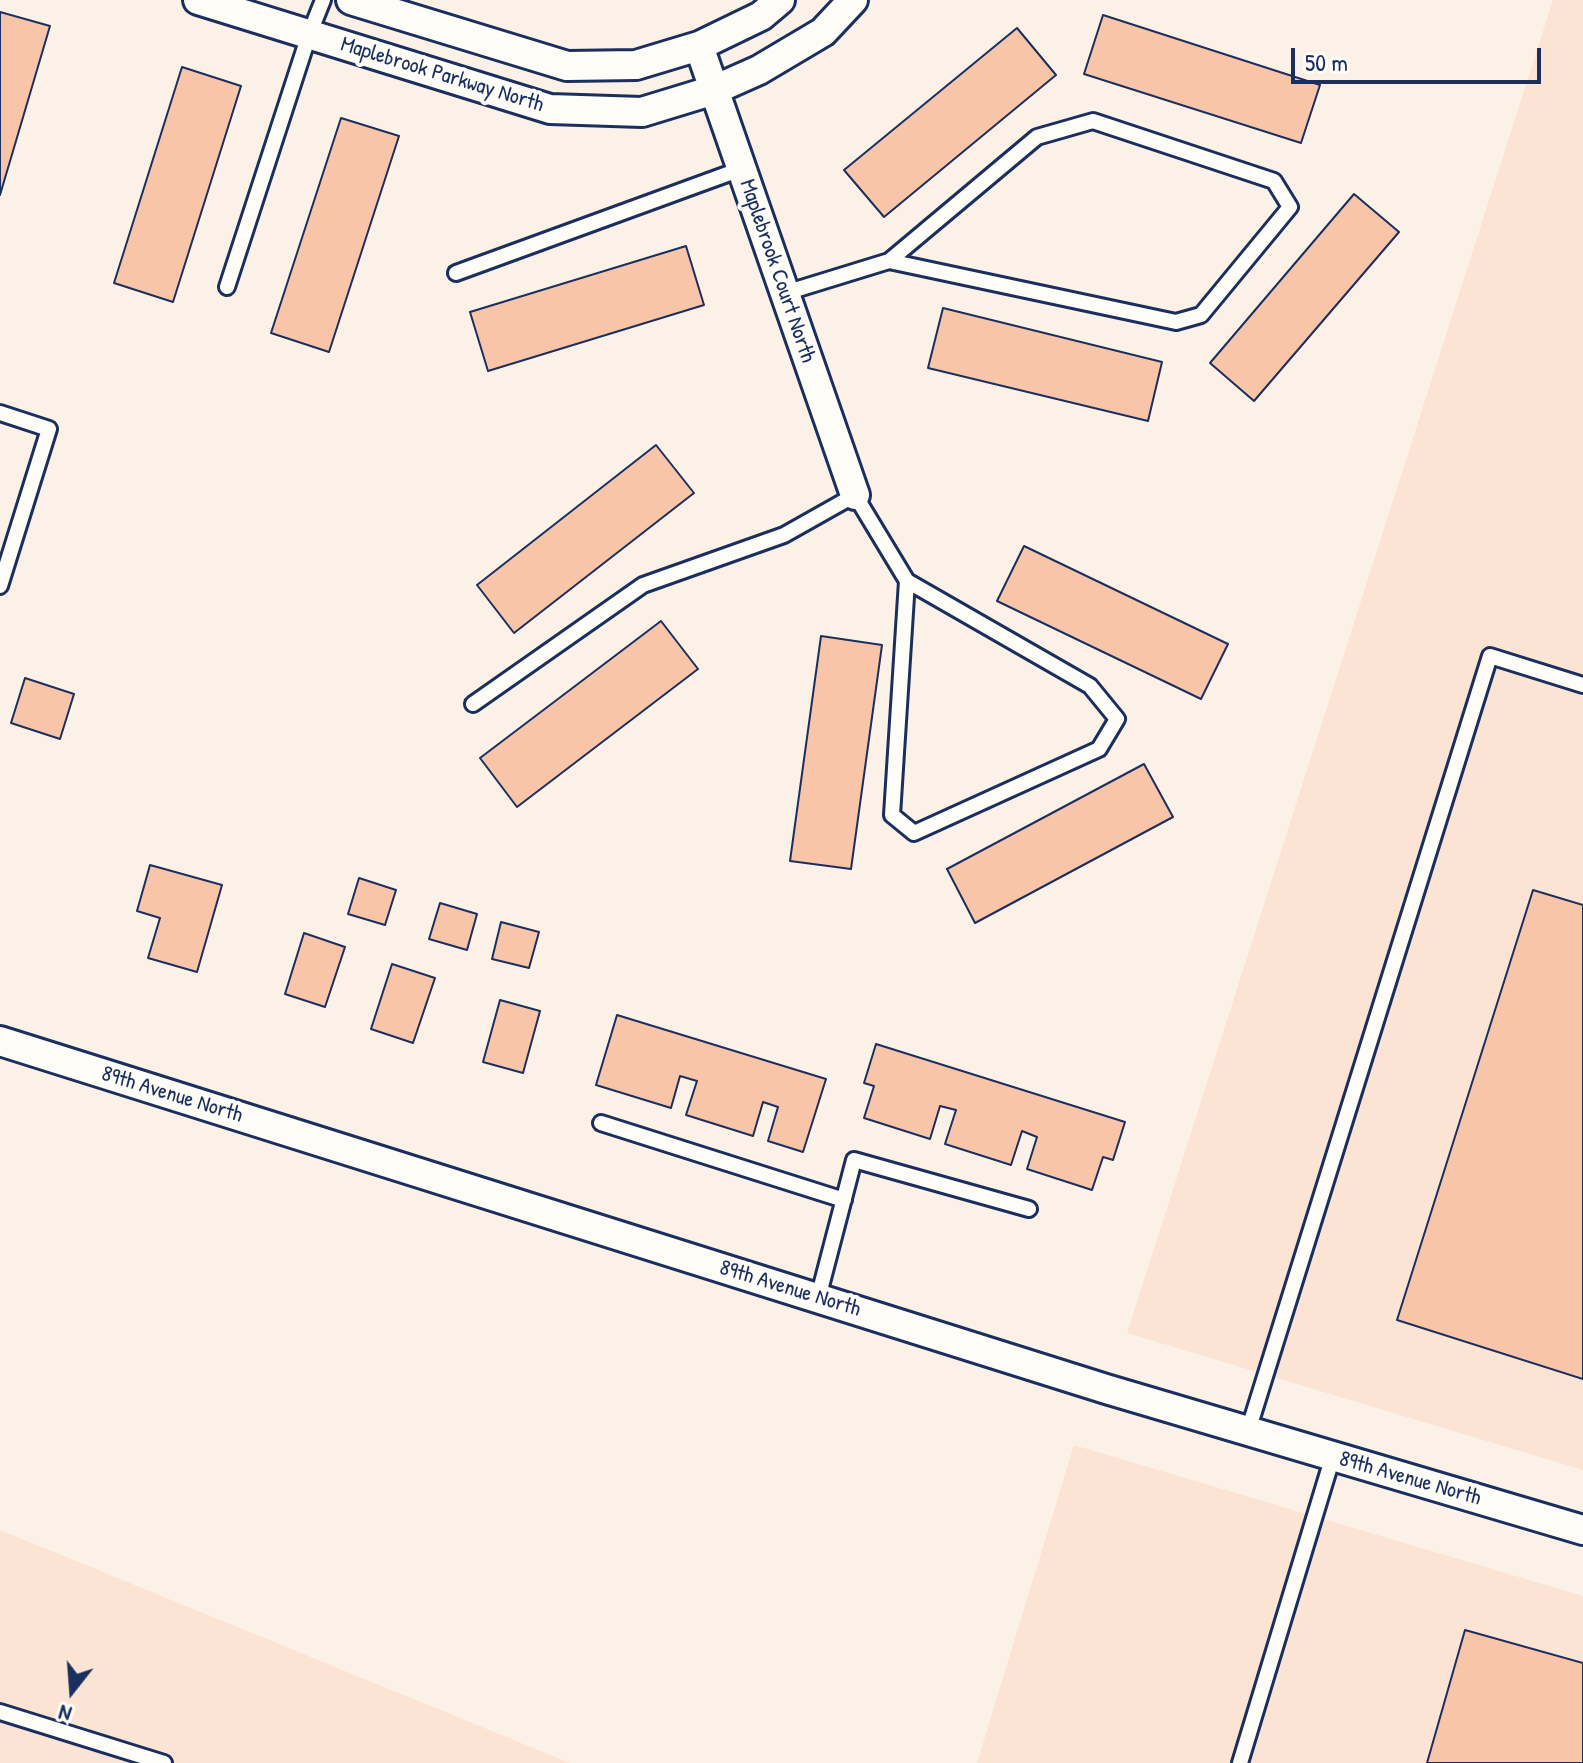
<!DOCTYPE html>
<html>
<head>
<meta charset="utf-8">
<style>
  body { margin:0 }
  #map { position:relative; width:1583px; height:1763px; overflow:hidden; background:#fcf1e7; font-family:"Patrick Hand",sans-serif }
  canvas { display:block }
  .north { position:absolute; left:32px; top:1651px; width:80px; height:80px; -webkit-text-stroke:6px #fdfcf7; paint-order:stroke; rotate:197deg; font-size:22px; font-weight:700; line-height:32px; text-align:center; color:#1b2f5e }
  .north::after { content:''; display:block; margin:auto; width:28px; height:36px; background:#1b2f5e; clip-path:polygon(50% 0,100% 100%,50% 72%,0 100%) }
  .scale { position:absolute; left:1291px; top:48px; width:250px; height:36px; box-sizing:border-box; border:4px solid #1b2f5e; border-top:0; padding-left:10px; font-size:24px; line-height:28px; white-space:nowrap; color:#1b2f5e; -webkit-text-stroke:6px #fdfcf7; paint-order:stroke }
</style>
</head>
<body>
<div id="map">
<canvas width="1583" height="1763"></canvas>
<div class="north">N</div>
<div class="scale">50 m</div>
</div>
<script>
const c = document.querySelector('canvas').getContext('2d');
c.lineJoin = 'round';
function paint(path, color) { c.fillStyle = color; c.fill(path, 'evenodd'); }
const shape = rows => new Path2D(rows.map(r => 'M' + r).join(''));
function trace(path, color, width, dash) { c.strokeStyle = color; c.lineWidth = width; c.lineCap = dash ? 'butt' : 'round'; c.setLineDash(dash || []); c.stroke(path); }
function drawText(font, color, halo, rows, align = 'center') {
  c.font = font + ' "Patrick Hand",sans-serif'; c.lineWidth = 8; c.setLineDash([]); c.textBaseline = 'middle'; c.strokeStyle = halo; c.fillStyle = color; for (const [text, x, y, turn = 0] of rows) {
    c.save(); c.translate(x, y); c.rotate((+turn || 0) * Math.PI / 180); c.textAlign = isNaN(turn) ? turn : align; if (halo) c.strokeText(text, 0, 0); c.fillText(text, 0, 0); c.restore();
  }
}
paint(shape([
  [1553,0,1583,0,1583,1470,1127,1333],
  [1074,1445,1583,1596,1583,1763,977,1763],
  [0,1530,570,1763,0,1763]
]), '#fbe4d4');
const building = shape([
  [0,12,50,26,0,195,0,12],
  [1103,15,1320,85,1301,143,1084,74,1103,15],
  [1017,28,1056,75,884,217,844,170,1017,28],
  [182,67,241,86,173,302,114,283,182,67],
  [341,118,399,136,329,352,271,333,341,118],
  [1354,194,1399,232,1254,401,1210,363,1354,194],
  [686,246,704,305,488,371,470,312,686,246],
  [943,308,1162,362,1148,421,928,368,943,308],
  [656,445,694,493,514,633,477,585,656,445],
  [1024,546,1228,644,1201,699,997,601,1024,546],
  [661,621,698,669,517,807,480,758,661,621],
  [821,636,882,645,851,869,790,861,821,636],
  [25,678,74,694,60,739,11,723,25,678],
  [1144,764,1173,817,975,923,947,869,1144,764],
  [150,865,222,885,197,972,148,958,160,918,137,911,150,865],
  [359,878,396,890,385,925,348,914,359,878],
  [1533,890,1583,905,1583,1379,1397,1320,1533,890],
  [440,903,477,914,467,950,429,939,440,903],
  [501,922,539,932,529,968,492,959,501,922],
  [304,933,345,947,325,1007,285,994,304,933],
  [392,964,435,978,413,1043,371,1029,392,964],
  [500,1000,540,1011,523,1073,483,1062,500,1000],
  [617,1015,826,1079,803,1152,768,1141,778,1107,763,1102,753,1136,686,1115,697,1081,680,1076,671,1108,596,1085,617,1015],
  [876,1044,1125,1122,1113,1160,1103,1157,1092,1190,1027,1169,1037,1137,1022,1131,1011,1165,945,1144,956,1110,940,1106,930,1139,864,1118,874,1086,864,1083,876,1044],
  [1465,1630,1583,1663,1583,1763,1427,1763,1465,1630]
]);
paint(building, '#f9c5a9');
trace(building, '#1b2f5e', 2);
const service = shape([
  [456,273,741,169],
  [227,287,309,35,323,0],
  [785,293,889,261,1037,137,1093,121,1274,181,1290,207,1201,315,1176,322,889,261],
  [0,413,49,429,0,586],
  [473,704,643,585,784,535,855,495,907,581,892,815,914,833,1099,749,1117,719,1090,686,907,581],
  [601,1123,844,1200],
  [818,1298,854,1160,1029,1209],
  [1248,1431,1490,656,1583,685],
  [0,1712,164,1763],
  [1240,1763,1333,1456]
]);
const minor = shape([
  [198,0,550,109,642,112,714,90,759,70,823,32,853,0],
  [351,0,567,66,636,65,699,46,761,16,780,0],
  [699,46,855,495],
  [0,1041,1106,1389,1583,1530]
]);
trace(service, '#1b2f5e', 20);
trace(minor, '#1b2f5e', 34);
trace(service, '#fdfcf7', 14);
trace(minor, '#fdfcf7', 28);
drawText('22px', '#1b2f5e', '#fdfcf7', [
  ["Maplebrook Parkway North",442,75,17],
  ["Maplebrook Court North",777,271,71],
  ["89th Avenue North",172,1095,17],
  ["89th Avenue North",790,1289,17],
  ["89th Avenue North",1410,1479,16]
]);
</script>
</body>
</html>
